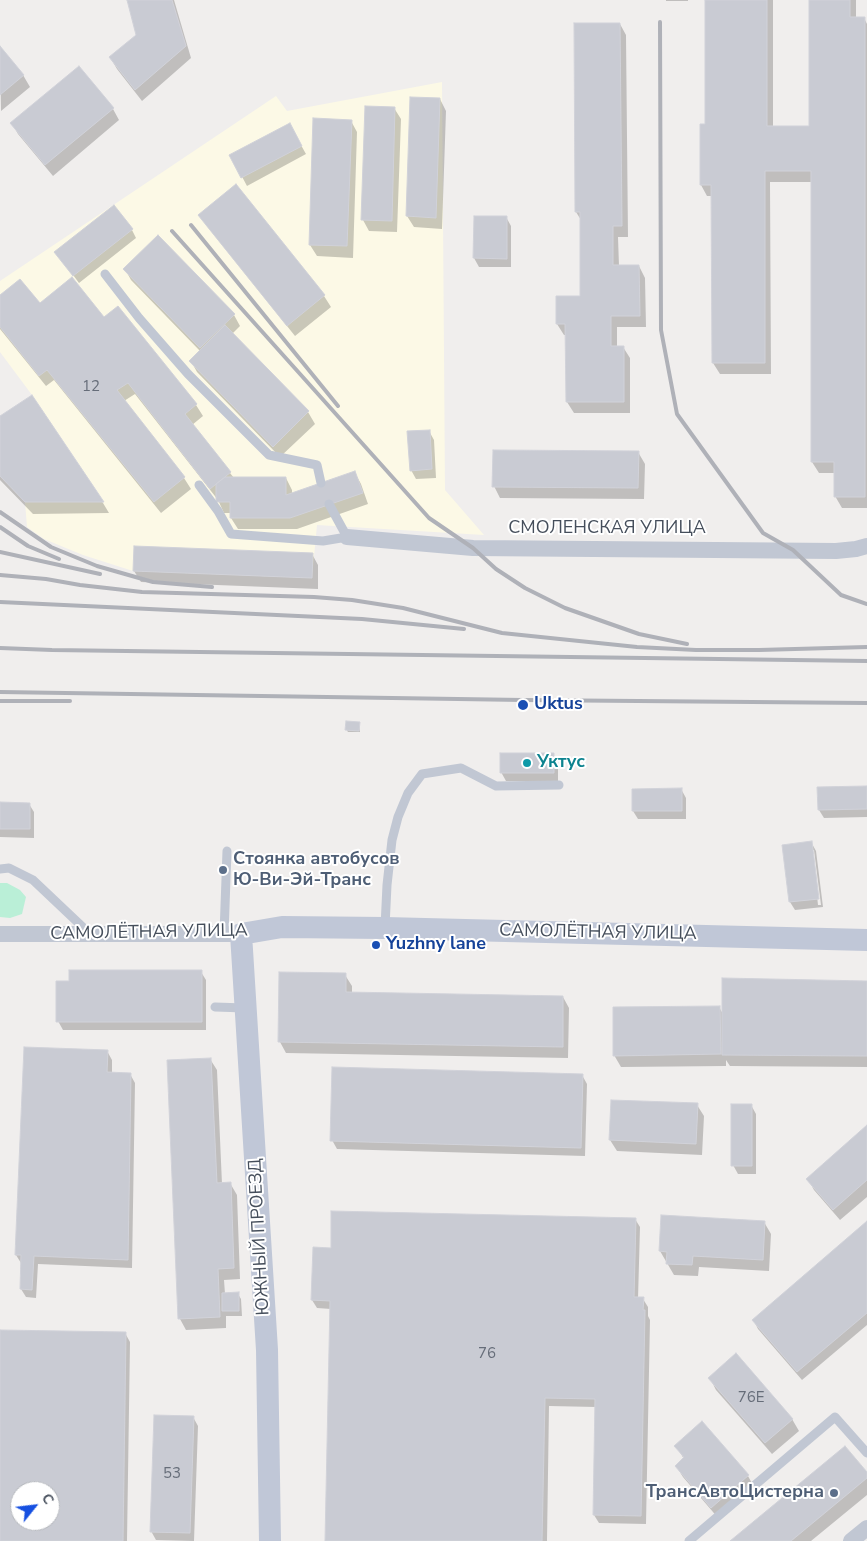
<!DOCTYPE html>
<html>
<head>
<meta charset="utf-8">
<style>
  body { margin:0 }
  #map { position:relative; width:867px; height:1541px; overflow:hidden; background:#f0eeed; font-family:"Nunito Sans",sans-serif }
  canvas { display:block }
  .north { position:absolute; left:10px; top:1481px; width:50px; height:50px; box-sizing:border-box; background:#fff; border:1px solid #b5b8bd; border-radius:50%; rotate:61deg; font-size:14px; font-weight:700; line-height:20px; text-align:center; color:#454e5b }
  .north::after { content:''; display:block; margin:auto; width:18px; height:22px; background:#1650e1; clip-path:polygon(50% 0,100% 100%,50% 72%,0 100%) }
</style>
</head>
<body>
<div id="map">
<canvas width="867" height="1541"></canvas>
<div class="north">С</div>
</div>
<script>
const c = document.querySelector('canvas').getContext('2d');
c.lineJoin = 'round';
function paint(path, color) { c.fillStyle = color; c.fill(path, 'evenodd'); }
const shape = rows => new Path2D(rows.map(r => 'M' + r).join(''));
function trace(path, color, width, dash) { c.strokeStyle = color; c.lineWidth = width; c.lineCap = dash ? 'butt' : 'round'; c.setLineDash(dash || []); c.stroke(path); }
function drawText(font, color, halo, rows, align = 'center') {
  c.font = font + ' "Nunito Sans",sans-serif'; c.lineWidth = 4; c.setLineDash([]); c.textBaseline = 'middle'; c.strokeStyle = halo; c.fillStyle = color; for (const [text, x, y, turn = 0] of rows) {
    c.save(); c.translate(x, y); c.rotate((+turn || 0) * Math.PI / 180); c.textAlign = isNaN(turn) ? turn : align; if (halo) c.strokeText(text, 0, 0); c.fillText(text, 0, 0); c.restore();
  }
}
paint(shape([
  [442,82,445,490,484,535,317,525,312,578,133,571,83,555,44,539,27,527,25,502,104,502,32,395,0,352,0,281,276,96,287,111]
]), '#fcf9e6');
paint(shape([
  [0,883,7,883,20,890,26,897,22,914,10,918,0,917]
]), '#baefd7');
paint(shape([
  [128,0,174,0,191,58,142,101,117,69,110,57,137,36],
  [666,0,688,0,688,1,666,1],
  [706,0,773,0,773,127,810,127,810,0,856,0,856,18,864,18,867,24,867,508,842,508,835,496,835,473,819,473,812,462,812,182,770,182,771,374,720,374,713,363,713,196,707,196,701,185,706,125],
  [575,24,620,24,626,35,628,237,618,237,619,266,639,266,645,278,646,327,617,327,617,347,623,347,630,358,630,413,574,413,567,402,567,335,564,335,557,324,582,297,581,220,576,212],
  [0,48,23,75,30,87,1,111],
  [440,99,446,111,442,229,414,227,407,216],
  [394,108,401,119,397,232,369,231,363,220],
  [113,109,119,120,53,176,18,134,12,123],
  [351,121,357,132,353,258,317,256,310,245],
  [289,124,306,154,247,186,231,156],
  [236,186,324,296,331,307,295,336,207,226,200,215],
  [475,217,506,217,511,226,511,267,479,267,474,258],
  [132,230,136,238,79,283,56,252],
  [125,269,234,315,240,326,232,334,308,412,315,424,280,457,197,372,191,361,200,351,131,280],
  [0,296,104,319,196,405,203,416,192,425,234,478,286,478,292,490,292,495,355,473,361,484,368,504,297,529,238,529,231,518,231,513,224,513,218,500,135,394,124,401,184,478,191,489,161,513,54,380,46,386,0,329],
  [31,397,103,503,109,513,33,514,0,480,0,417],
  [429,431,434,440,436,478,416,479,411,470],
  [638,452,645,464,644,499,500,498,494,486],
  [312,554,318,565,318,589,141,582,134,571],
  [359,723,360,732,348,732,346,729],
  [553,754,558,763,558,781,506,781,501,772],
  [867,787,867,817,824,818,819,810],
  [681,789,686,798,686,819,638,819,633,811,633,790],
  [0,803,29,804,34,812,34,838,0,837],
  [811,842,816,851,823,907,795,910,790,902,783,846],
  [812,850,814,850,821,905,818,905],
  [201,972,206,980,206,1030,63,1030,58,1021],
  [345,975,352,986,352,993,563,997,569,1008,568,1058,286,1053,280,1042],
  [867,982,867,1067,730,1066,726,1060,726,1066,621,1067,614,1055,719,1007,723,1014],
  [107,1051,112,1060,112,1073,130,1074,135,1083,132,1268,38,1264,36,1298,26,1297,21,1289,21,1263,16,1255],
  [210,1059,217,1070,222,1184,230,1183,237,1195,240,1279,224,1280,225,1294,238,1294,241,1299,242,1316,226,1316,226,1328,186,1330,180,1319],
  [582,1075,587,1084,585,1156,337,1149,332,1140],
  [697,1105,704,1116,702,1155,617,1151,610,1140],
  [751,1105,756,1114,756,1174,738,1174,733,1165],
  [867,1127,867,1197,840,1220,814,1190,808,1179],
  [635,1219,640,1227,638,1299,643,1299,648,1307,648,1316,650,1320,646,1524,599,1523,594,1515,596,1407,549,1406,547,1541,326,1541,331,1309,317,1308,312,1300,332,1249],
  [764,1222,771,1234,769,1271,699,1267,698,1276,674,1275,660,1251],
  [867,1222,867,1325,802,1380,758,1329,754,1321],
  [0,1331,125,1333,130,1342,127,1541,0,1541],
  [20,1491,50,1491,50,1521,20,1521],
  [710,1378,792,1419,799,1431,772,1454,716,1390],
  [193,1417,198,1426,194,1541,156,1540,151,1531],
  [702,1423,748,1476,754,1487,719,1519,683,1477,676,1466,684,1459,676,1446],
  [867,1474,867,1495,811,1541,732,1541]
]), '#0003');
const building = shape([
  [127,0,172,0,186,46,135,90,109,57,136,35,127,0],
  [705,0,767,0,767,126,809,126,809,0,850,0,850,17,865,17,865,497,834,497,834,462,811,462,811,171,765,171,765,363,712,363,711,185,700,185,700,124,705,124,705,0],
  [574,23,620,23,622,226,613,226,613,265,639,265,640,316,611,316,611,346,624,346,624,402,566,402,565,324,556,324,556,296,580,296,580,212,575,212,574,23],
  [0,46,24,75,0,95,0,46],
  [79,66,114,108,45,165,10,123,79,66],
  [410,97,440,98,436,218,406,216,410,97],
  [365,106,395,107,392,221,361,220,365,106],
  [313,118,352,120,347,246,309,245,313,118],
  [290,123,302,146,241,178,229,155,290,123],
  [236,184,325,295,287,326,198,215,236,184],
  [114,205,133,229,73,276,54,252,114,205],
  [474,216,507,216,507,259,473,258,474,216],
  [158,235,235,314,200,348,123,269,158,235],
  [72,277,104,317,118,306,197,404,185,414,231,472,210,489,128,383,117,390,185,477,154,502,47,370,39,376,0,327,0,295,20,279,40,303,72,277],
  [225,325,309,411,273,447,189,361,225,325],
  [32,395,104,502,25,502,0,476,0,416,32,395],
  [430,430,432,469,410,471,407,431,430,430],
  [493,450,639,451,638,488,492,487,493,450],
  [355,471,363,493,290,518,230,518,230,502,216,502,216,484,225,477,286,477,286,495,355,471],
  [134,546,313,553,312,578,133,571,134,546],
  [346,721,360,722,359,731,345,730,346,721],
  [500,753,554,753,554,773,500,773,500,753],
  [867,786,867,809,818,810,817,787,867,786],
  [682,788,682,811,632,811,632,789,682,788],
  [0,802,30,803,30,829,0,829,0,802],
  [812,841,819,899,789,902,782,845,812,841],
  [69,970,202,970,202,1022,56,1022,56,981,69,981,69,970],
  [279,972,346,973,346,992,563,996,563,1047,278,1042,279,972],
  [722,978,867,981,867,1056,722,1055,722,978],
  [720,1006,721,1054,613,1056,613,1007,720,1006],
  [24,1047,108,1050,107,1072,131,1073,128,1260,34,1256,32,1290,20,1289,21,1255,15,1255,24,1047],
  [211,1058,217,1183,231,1182,234,1268,218,1269,220,1317,178,1319,167,1060,211,1058],
  [332,1067,583,1074,581,1148,330,1141,332,1067],
  [611,1100,698,1103,696,1144,609,1140,611,1100],
  [731,1104,752,1104,752,1166,731,1166,731,1104],
  [867,1125,867,1180,833,1210,806,1179,867,1125],
  [331,1211,636,1218,634,1297,644,1297,643,1310,645,1310,641,1516,593,1515,595,1399,545,1398,542,1541,325,1541,330,1301,311,1300,313,1247,331,1248,331,1211],
  [661,1215,765,1221,763,1260,693,1256,692,1265,666,1264,667,1252,659,1251,661,1215],
  [867,1221,867,1313,797,1372,752,1320,867,1221],
  [239,1292,239,1311,222,1311,222,1293,239,1292],
  [0,1330,126,1332,123,1541,0,1541,0,1330],
  [20,1491,50,1491,50,1521,20,1521,20,1491],
  [736,1353,793,1419,765,1443,708,1378,736,1353],
  [154,1415,194,1416,190,1533,150,1532,154,1415],
  [702,1421,749,1475,711,1508,675,1466,684,1457,674,1446,702,1421],
  [845,1446,867,1472,867,1478,791,1541,730,1541,845,1446]
]);
paint(building, '#c9cbd3');
trace(building, '#d1d2d9', 1);
trace(shape([
  [105,274,139,318,188,374,269,455,317,465,321,483],
  [199,485,218,511,231,534,323,541,347,537,329,504],
  [0,869,9,868,33,880,89,933],
  [385,927,387,885,392,840,398,817,408,793,422,774,461,768,496,786,559,785],
  [224,934,227,851],
  [215,1007,245,1008],
  [689,1541,835,1417,867,1453]
]), '#c1c7d3', 9);
trace(shape([
  [347,537,473,548,836,551,856,549,867,546],
  [0,934,241,934],
  [851,1541,867,1528]
]), '#c1c7d3', 16);
trace(shape([
  [270,1541,267,1350,241,934,282,927,385,928,867,940]
]), '#c0c7d7', 22);
trace(shape([
  [660,22,661,330,677,414,763,533,793,550,841,595,867,604],
  [191,225,338,406],
  [172,231,429,518,473,548,496,569,525,588,565,608,639,634,687,644],
  [0,512,51,547,97,566,153,582,212,587],
  [0,527,28,546,59,559],
  [0,552,100,574],
  [0,575,46,579,80,585,142,592,314,597,352,600,403,608,502,633,637,647,696,650,759,650,867,647],
  [0,602,362,619,464,629],
  [0,648,52,650,867,661],
  [0,692,523,700,867,703],
  [0,701,70,701]
]), '#afb1b8', 4);
for (const [x, y, r, color] of [
  [523,705,6,"#1a4fb4"],
  [527,763,5,"#0f9aa8"],
  [223,870,5,"#5c6f8a"],
  [376,945,5,"#1a4fb4"],
  [834,1493,5,"#5c6f8a"]
]) { const dot = new Path2D(); dot.arc(x, y, r, 0, 2 * Math.PI); c.fillStyle = color; c.fill(dot); trace(dot, '#fff', 2); }
drawText('15px', '#666d79', null, [
  ["12",91,387],
  ["76",487,1354],
  ["76Е",751,1398],
  ["53",172,1474]
]);
drawText('18px', '#454e5b', '#fff', [
  ["СМОЛЕНСКАЯ УЛИЦА",607,529],
  ["САМОЛЁТНАЯ УЛИЦА",149,933,-1],
  ["САМОЛЁТНАЯ УЛИЦА",598,933,1],
  ["ЮЖНЫЙ ПРОЕЗД",260,1237,-93]
]);
drawText('bold 18px', '#164399', '#fff', [
  ["Uktus",534,705],
  ["Yuzhny lane",386,945]
], 'left');
drawText('bold 18px', '#0d838f', '#fff', [
  ["Уктус",537,763]
], 'left');
drawText('bold 18px', '#4e5e75', '#fff', [
  ["Стоянка автобусов",233,860],
  ["Ю-Ви-Эй-Транс",233,881],
  ["ТрансАвтоЦистерна",824,1493,"right"]
], 'left');
</script>
</body>
</html>
